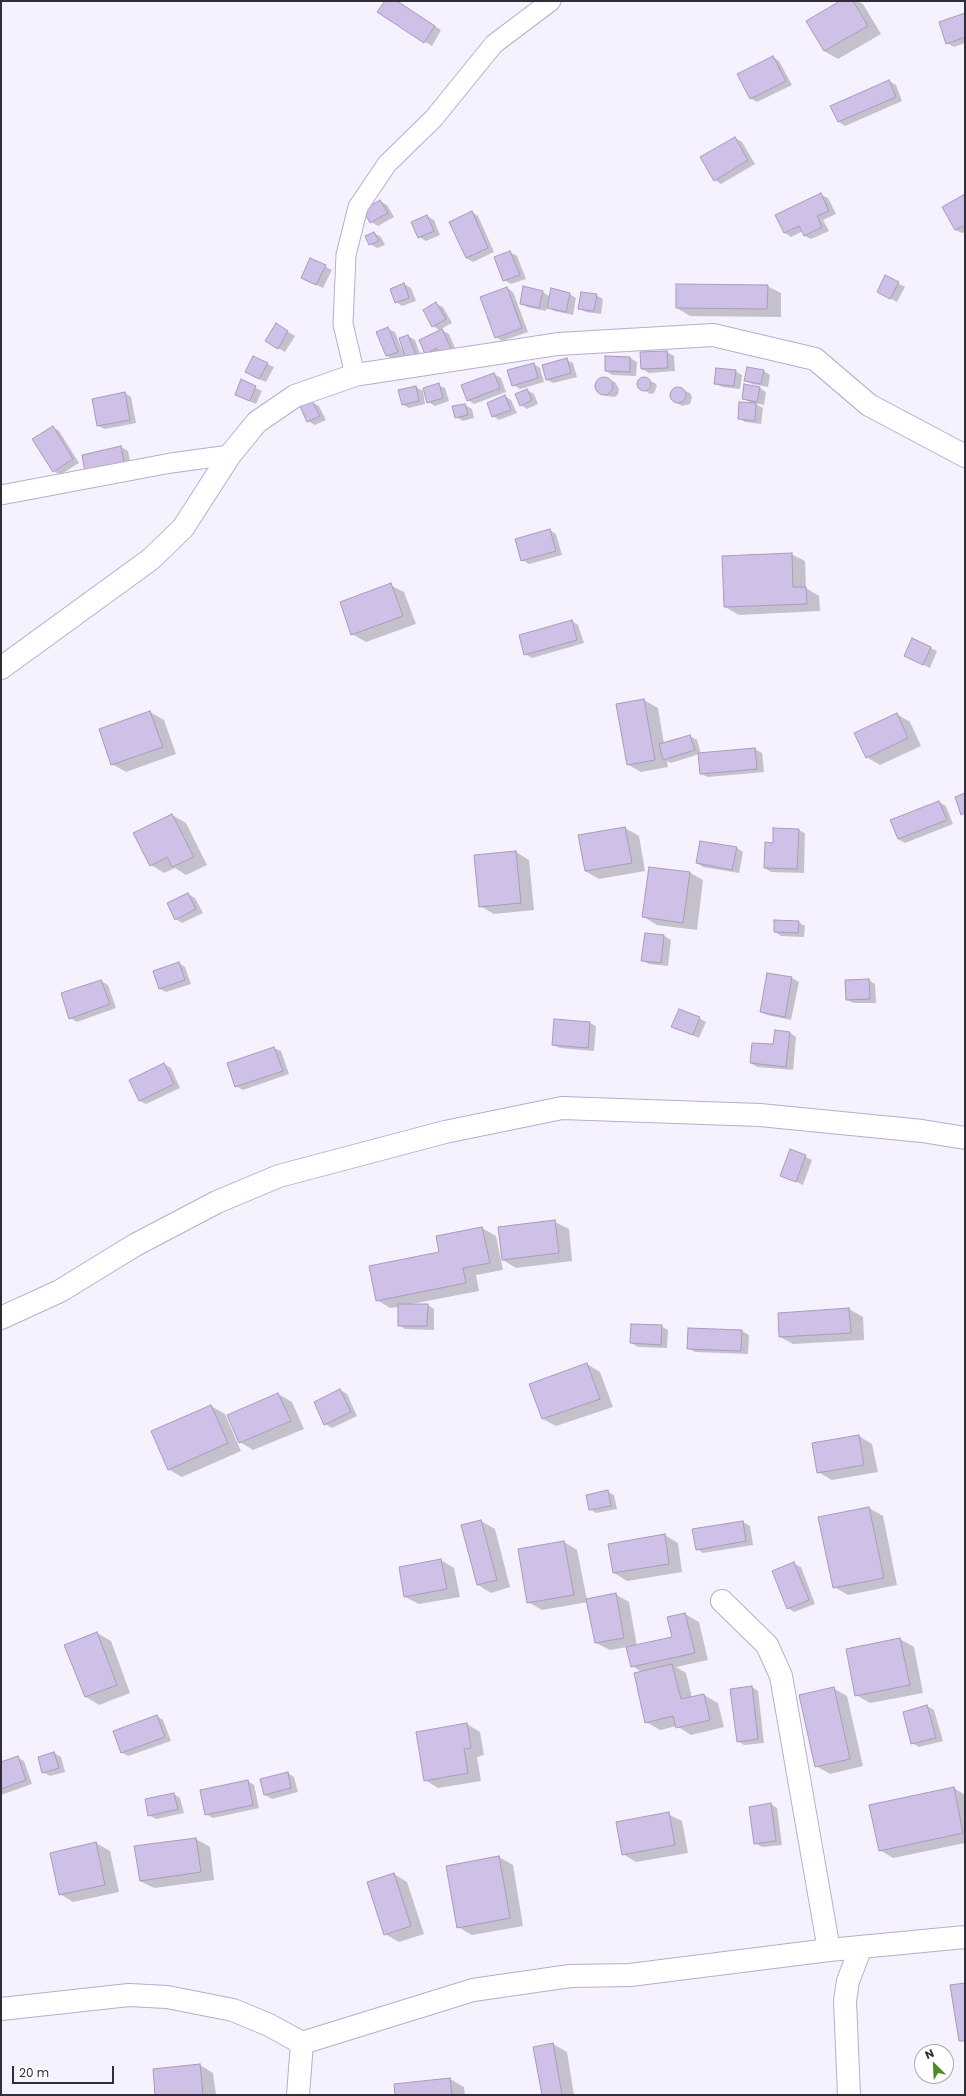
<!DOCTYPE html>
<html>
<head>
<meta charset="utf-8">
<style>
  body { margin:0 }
  #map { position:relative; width:966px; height:2096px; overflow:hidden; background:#f6f1ff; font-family:Poppins,sans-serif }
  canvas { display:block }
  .frame { position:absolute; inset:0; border:2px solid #302c38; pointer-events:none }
  .north { position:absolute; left:914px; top:2044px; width:40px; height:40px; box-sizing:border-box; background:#fff; border:1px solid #acabaf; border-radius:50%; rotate:336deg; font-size:11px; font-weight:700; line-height:16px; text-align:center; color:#302c38 }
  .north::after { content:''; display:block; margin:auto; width:14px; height:18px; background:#4f8a28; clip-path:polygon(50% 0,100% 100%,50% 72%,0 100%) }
  .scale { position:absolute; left:12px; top:2066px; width:102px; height:18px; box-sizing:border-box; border:2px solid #302c38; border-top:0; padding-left:5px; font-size:12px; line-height:14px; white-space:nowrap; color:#302c38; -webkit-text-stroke:3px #fff; paint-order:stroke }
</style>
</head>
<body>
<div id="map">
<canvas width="966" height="2096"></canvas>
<div class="frame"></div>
<div class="north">N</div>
<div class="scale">20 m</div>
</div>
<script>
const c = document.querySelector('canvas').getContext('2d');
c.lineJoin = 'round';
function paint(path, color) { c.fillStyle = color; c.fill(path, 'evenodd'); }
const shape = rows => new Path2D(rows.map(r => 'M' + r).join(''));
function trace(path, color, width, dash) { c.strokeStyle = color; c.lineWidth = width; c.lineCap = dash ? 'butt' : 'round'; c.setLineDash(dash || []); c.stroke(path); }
paint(shape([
  [386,1,396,1,441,30,432,46,379,12],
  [842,1,857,1,863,4,881,34,838,59,824,51],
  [965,14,965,43,954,47,947,43],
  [773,57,779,61,792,85,757,102,750,98],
  [889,81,896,85,902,101,845,126,839,122],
  [735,138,742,142,755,164,721,184,715,180],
  [821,195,828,198,836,214,823,220,829,231,811,239,805,236,803,231,791,237,785,233,777,216],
  [965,196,965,232,962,233,955,230],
  [380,201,387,205,394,217,378,226,371,222],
  [472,212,478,216,494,252,473,262,466,258],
  [427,216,434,220,440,235,426,241,419,237],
  [374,233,381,237,385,245,377,248,370,244],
  [510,252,517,256,526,279,511,284,504,280,496,257],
  [311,259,332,270,323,288,309,281],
  [886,277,905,287,897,302,878,292],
  [404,284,411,288,416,301,402,306,396,302],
  [767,286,781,293,781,317,690,316,677,308],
  [507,288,513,292,528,332,502,341,496,337],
  [543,292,550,297,570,294,576,298,573,315,554,311,547,306,546,311,527,307,521,303],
  [596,295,603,299,601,314,586,312,579,309],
  [436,304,443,307,452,323,439,330,433,326],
  [276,324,295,336,285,352,266,341],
  [388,329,395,332,402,350,408,336,415,340,422,359,405,355,393,359,387,356],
  [442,330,449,334,459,357,426,353],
  [667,352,674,356,675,371,649,373,642,369,641,353],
  [606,357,630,358,637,362,636,376,612,375,606,371],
  [567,360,573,363,577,377,553,383,547,380],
  [267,364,274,367,266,382,252,376],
  [534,364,540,368,544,382,520,389,513,385],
  [735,371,742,375,740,389,722,387,715,383],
  [764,371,770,375,768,387,752,384,745,380],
  [494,374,501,378,506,392,474,404,468,400],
  [602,378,615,382,619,389,618,394,615,397,606,396,596,388,598,380],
  [642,378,655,383,657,386,654,393,650,394,638,386,639,380],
  [242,381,262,391,256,404,242,398],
  [438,385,445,388,449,401,435,406,428,402],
  [745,386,760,388,766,392,764,405,754,403,763,408,761,424,745,422,739,418,753,404,743,398],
  [416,387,423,391,425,404,409,408,402,404],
  [678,388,690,393,692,397,690,404,682,406,675,402,671,395,674,389],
  [527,390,534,394,538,404,527,409,521,405],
  [125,393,131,397,136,423,105,429,98,426],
  [505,396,511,400,517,413,499,420,493,416],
  [312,402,319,406,326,420,315,425,308,421],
  [465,405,472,409,474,418,463,421,456,417],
  [53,427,59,431,79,463,60,475,54,471],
  [121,447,128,451,131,466,83,456],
  [550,530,556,534,562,555,529,564,522,560],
  [791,554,805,561,806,588,819,596,820,611,739,615,725,607],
  [390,585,404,592,416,624,366,642,352,634],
  [572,621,578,625,584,643,532,658,525,654],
  [931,648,937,651,930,668,905,656],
  [644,700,658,708,664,744,690,736,697,740,701,754,755,749,762,753,764,772,708,777,701,774,699,754,671,763,667,761,668,767,641,772,627,764],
  [150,712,164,720,176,754,126,772,112,764],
  [897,714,910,722,921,746,880,765,866,757],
  [939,802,946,806,953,824,905,843,898,839],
  [172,815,186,823,207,865,186,875,175,868,164,873,151,865],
  [625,828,639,836,645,871,599,879,585,871],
  [798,830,805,833,804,873,771,872,765,868,774,844],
  [737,848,743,852,739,873,703,867,697,863],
  [516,852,529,860,534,910,494,914,480,906],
  [689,872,703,880,697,930,657,925,644,917],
  [188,894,195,898,203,913,182,923,176,919],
  [798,922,805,926,804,937,781,936,775,932],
  [645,934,664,936,671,940,668,966,649,964,642,960],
  [179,963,185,967,191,984,166,992,160,989],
  [767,974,792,978,799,982,791,1020,767,1015,761,1012],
  [869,980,875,984,876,1003,854,1003,847,1000],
  [101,981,108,985,116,1008,77,1022,70,1018],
  [699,1018,706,1022,699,1038,673,1027],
  [590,1023,596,1026,594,1051,560,1048,553,1045],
  [790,1033,796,1037,793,1070,757,1067,751,1063],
  [274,1048,281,1051,289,1074,243,1090,236,1086,228,1063],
  [164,1064,171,1068,180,1088,146,1104,140,1101],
  [791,1150,812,1160,803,1185,782,1175],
  [555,1222,569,1229,572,1261,516,1268,503,1260],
  [482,1228,496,1236,503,1270,476,1275,479,1291,411,1304,428,1305,434,1309,434,1330,405,1329,399,1325,399,1307,390,1308,377,1300,440,1253],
  [849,1309,863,1317,864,1340,793,1344,780,1337],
  [661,1326,668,1330,667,1348,638,1347,631,1343],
  [742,1331,749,1335,748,1354,695,1352,688,1348],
  [587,1364,600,1372,613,1407,556,1426,543,1419],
  [340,1390,347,1394,357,1416,332,1428,325,1424],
  [278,1394,292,1402,304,1429,253,1450,240,1442],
  [211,1406,225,1414,241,1451,182,1477,168,1469],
  [859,1436,872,1444,878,1472,832,1480,818,1472],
  [608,1492,614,1495,617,1509,596,1513,590,1509],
  [869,1508,883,1516,897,1585,848,1595,834,1587],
  [481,1521,495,1529,510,1587,491,1593,478,1585,462,1526],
  [743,1522,750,1526,753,1545,703,1553,697,1549,693,1530],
  [665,1535,678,1543,682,1572,627,1581,614,1573],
  [564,1542,577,1550,587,1600,615,1594,629,1602,637,1646,673,1638,685,1614,699,1622,708,1660,676,1667,686,1673,692,1698,704,1695,718,1703,724,1727,691,1735,677,1726,660,1730,646,1722,642,1672,632,1666,627,1647,610,1650,596,1643,588,1602,542,1610,528,1602],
  [441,1560,454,1568,460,1597,419,1604,405,1597],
  [794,1564,801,1567,815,1604,794,1612,788,1608],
  [97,1633,111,1641,130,1693,99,1705,86,1697],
  [900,1639,914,1647,923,1693,870,1703,856,1695],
  [752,1687,758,1691,764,1743,744,1745,738,1741],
  [833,1688,847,1696,863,1766,830,1774,816,1766],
  [927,1706,934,1710,943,1741,919,1747,912,1743],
  [157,1716,163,1720,171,1741,128,1756,121,1752],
  [467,1724,480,1732,484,1755,477,1757,481,1781,438,1788,425,1780],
  [54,1753,61,1757,65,1772,50,1776,43,1772],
  [17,1757,24,1761,32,1784,1,1795,1,1763],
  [288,1773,294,1777,298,1792,272,1799,265,1795,261,1780],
  [248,1781,254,1785,259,1808,213,1818,206,1814],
  [954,1788,965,1795,965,1843,893,1858,880,1850],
  [174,1794,180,1798,184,1813,156,1819,149,1815],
  [771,1804,777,1808,782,1845,762,1847,755,1843],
  [668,1814,682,1821,688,1853,636,1862,623,1854],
  [196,1839,210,1847,214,1880,154,1888,140,1881],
  [96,1843,110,1851,119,1892,73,1902,60,1894],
  [499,1857,513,1865,523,1926,472,1935,458,1927],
  [394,1874,407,1882,424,1934,399,1942,385,1934],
  [553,2044,567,2052,574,2095,543,2095],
  [200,2065,213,2073,216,2095,156,2095],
  [450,2079,464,2087,465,2095,396,2095,395,2085]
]), '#0003');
const building = shape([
  [385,1,397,1,435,26,424,43,377,12,385,1],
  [840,1,853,1,868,26,824,51,806,21,840,1],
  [965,13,965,37,946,44,939,22,965,13],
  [773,56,786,81,750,99,737,74,773,56],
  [889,80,896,97,838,122,830,106,889,80],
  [735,137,748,160,714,181,700,157,735,137],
  [821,193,829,211,817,216,822,227,804,236,799,226,784,233,775,215,821,193],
  [965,194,965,225,955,230,942,207,965,194],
  [380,200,388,213,370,223,363,210,380,200],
  [472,211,488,248,466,258,449,222,472,211],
  [427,215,434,231,418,238,411,222,427,215],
  [374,232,379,241,369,245,365,236,374,232],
  [510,251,520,275,503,281,494,257,510,251],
  [310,258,326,265,316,285,301,278,310,258],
  [885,275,899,282,890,299,877,292,885,275],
  [404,283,409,298,395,303,390,289,404,283],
  [676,284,768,285,767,309,676,308,676,284],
  [523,286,543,291,539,308,520,304,523,286],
  [507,287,522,328,495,338,480,297,507,287],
  [551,288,570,293,566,312,547,308,551,288],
  [581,292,597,294,594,311,578,309,581,292],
  [436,302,446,319,432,327,423,310,436,302],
  [276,323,288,331,278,349,265,341,276,323],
  [388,327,398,352,386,356,376,332,388,327],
  [442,329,453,353,441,358,437,348,425,354,419,340,442,329],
  [408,335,416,355,406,359,399,338,408,335],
  [667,351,668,368,641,369,640,352,667,351],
  [253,356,268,363,259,379,245,372,253,356],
  [605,356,630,357,630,372,605,371,605,356],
  [567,358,571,373,546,380,542,365,567,358],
  [534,363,538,378,512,386,507,370,534,363],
  [747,367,764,370,761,384,744,381,747,367],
  [716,368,736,370,734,386,714,384,716,368],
  [494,373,500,388,467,401,461,385,494,373],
  '595 386a9 9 0 1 1 18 0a9 9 0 1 1-18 0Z',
  '637 384a7 7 0 1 1 14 0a7 7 0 1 1-14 0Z',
  [241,379,256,386,250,401,235,395,241,379],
  [439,383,443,398,427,403,423,388,439,383],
  [744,384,760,387,757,402,742,399,744,384],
  [416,386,419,401,402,405,398,390,416,386],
  '670 395a8 8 0 1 1 16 0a8 8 0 1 1-16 0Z',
  [527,389,532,400,520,406,515,394,527,389],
  [125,392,130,420,97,426,92,399,125,392],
  [505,395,511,410,492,417,487,403,505,395],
  [312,401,320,416,307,422,300,406,312,401],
  [739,402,756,403,755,421,738,419,739,402],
  [465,404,468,415,455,418,452,406,465,404],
  [53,426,73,459,53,472,32,439,53,426],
  [121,446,124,463,85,472,82,455,121,446],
  [550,529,556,551,521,561,515,539,550,529],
  [792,553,793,587,806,587,807,604,724,607,722,556,792,553],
  [391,583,403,616,351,635,340,602,391,583],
  [572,620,577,640,524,655,519,635,572,620],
  [912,638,931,647,923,665,904,656,912,638],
  [644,699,655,760,627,765,616,704,644,699],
  [150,711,163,747,111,765,99,729,150,711],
  [897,713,908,738,866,758,854,733,897,713],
  [690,735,695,750,663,760,659,744,690,735],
  [755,748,757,769,700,774,698,753,755,748],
  [965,793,965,813,961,815,955,797,965,793],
  [939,801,947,820,898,839,890,820,939,801],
  [172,814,194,857,172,867,167,857,150,866,133,833,172,814],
  [625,827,632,863,585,871,578,835,625,827],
  [773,828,799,829,797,869,764,868,765,842,773,843,773,828],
  [700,841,737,847,732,870,696,863,700,841],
  [516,851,521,903,479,907,474,855,516,851],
  [649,867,690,872,683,923,642,917,649,867],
  [188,893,196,909,175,920,167,903,188,893],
  [774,920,799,921,798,933,774,932,774,920],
  [645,933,664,935,661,963,641,961,645,933],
  [179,962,185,980,159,989,153,971,179,962],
  [767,973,792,977,785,1017,760,1012,767,973],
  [869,979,870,999,846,1000,845,980,869,979],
  [101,980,110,1004,69,1019,61,993,101,980],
  [679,1009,700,1017,693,1035,671,1027,679,1009],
  [554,1019,590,1022,588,1048,552,1045,554,1019],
  [775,1030,790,1032,786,1067,750,1063,752,1043,773,1044,775,1030],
  [274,1047,283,1071,235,1087,227,1063,274,1047],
  [164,1063,174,1084,139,1101,129,1080,164,1063],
  [790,1149,806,1155,796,1182,780,1176,790,1149],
  [555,1220,559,1253,502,1260,498,1227,555,1220],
  [482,1227,490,1263,463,1268,466,1283,376,1301,369,1266,439,1252,436,1236,482,1227],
  [398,1304,428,1304,427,1326,398,1326,398,1304],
  [849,1308,851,1333,779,1337,778,1313,849,1308],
  [631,1324,662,1325,661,1345,630,1343,631,1324],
  [688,1328,742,1330,741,1351,687,1349,688,1328],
  [587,1363,600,1399,542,1419,529,1384,587,1363],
  [340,1389,351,1412,324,1425,314,1402,340,1389],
  [278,1393,291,1421,239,1443,227,1415,278,1393],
  [211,1405,228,1443,168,1470,151,1431,211,1405],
  [859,1435,864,1465,817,1473,812,1443,859,1435],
  [608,1490,611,1506,589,1510,586,1495,608,1490],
  [869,1507,884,1578,833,1588,818,1517,869,1507],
  [481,1520,497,1580,477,1585,461,1525,481,1520],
  [743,1521,746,1541,696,1550,692,1529,743,1521],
  [665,1534,669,1564,613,1573,608,1544,665,1534],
  [564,1541,574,1595,527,1603,518,1549,564,1541],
  [441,1559,447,1589,404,1597,399,1567,441,1559],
  [794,1562,809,1600,787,1609,772,1571,794,1562],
  [616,1593,624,1638,595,1643,586,1599,616,1593],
  [685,1613,695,1653,631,1667,626,1647,672,1637,667,1617,685,1613],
  [97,1632,117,1685,85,1697,64,1645,97,1632],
  [900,1638,910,1685,855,1696,846,1649,900,1638],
  [672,1664,681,1699,704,1694,710,1720,676,1728,673,1716,645,1723,634,1673,672,1664],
  [752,1686,758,1739,737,1742,730,1689,752,1686],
  [834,1687,850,1759,815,1767,799,1695,834,1687],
  [927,1705,936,1738,911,1744,903,1712,927,1705],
  [157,1715,165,1737,121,1753,113,1731,157,1715],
  [467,1723,471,1748,464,1749,468,1773,424,1781,416,1732,467,1723],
  [54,1752,59,1768,42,1773,38,1757,54,1752],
  [18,1756,26,1780,1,1789,1,1762,18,1756],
  [288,1772,291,1788,264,1795,260,1779,288,1772],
  [248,1780,253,1805,205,1815,200,1790,248,1780],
  [954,1787,963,1833,879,1851,869,1805,954,1787],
  [174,1793,178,1809,148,1816,145,1799,174,1793],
  [771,1803,776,1841,754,1844,749,1807,771,1803],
  [669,1812,675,1845,622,1855,616,1822,669,1812],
  [196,1838,201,1872,140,1881,134,1846,196,1838],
  [96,1842,105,1885,59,1895,50,1853,96,1842],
  [499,1856,510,1918,457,1928,446,1866,499,1856],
  [394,1873,411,1926,384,1935,367,1882,394,1873],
  [965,1983,965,2041,959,2041,950,1985,965,1983],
  [553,2043,562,2095,542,2095,533,2047,553,2043],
  [200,2064,203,2095,155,2095,153,2069,200,2064],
  [450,2078,452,2095,395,2095,394,2084,450,2078]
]);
paint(building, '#cec0e6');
trace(building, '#a79cbb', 1);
const service = shape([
  [355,375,343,324,346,255,358,207,387,164,434,118,494,44,551,1],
  [1,495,171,463,230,455]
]);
const minor = shape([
  [1,668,151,559,183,528,230,455,257,422,295,396,355,375,558,344,713,335,815,359,869,405,965,456],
  [1,1318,60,1291,135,1245,217,1202,279,1176,445,1132,562,1108,760,1115,922,1131,965,1138],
  [722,1601,767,1645,781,1676,829,1950],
  [1,2009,129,1995,167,1997,233,2010,269,2025,302,2043,473,1990,570,1976,630,1975,829,1950,965,1937],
  [298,2095,302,2043],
  [849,2095,845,2001,848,1981,861,1947]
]);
trace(service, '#b8adcc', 21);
trace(minor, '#b8adcc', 24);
trace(service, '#fff', 19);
trace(minor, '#fff', 22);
</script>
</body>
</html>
